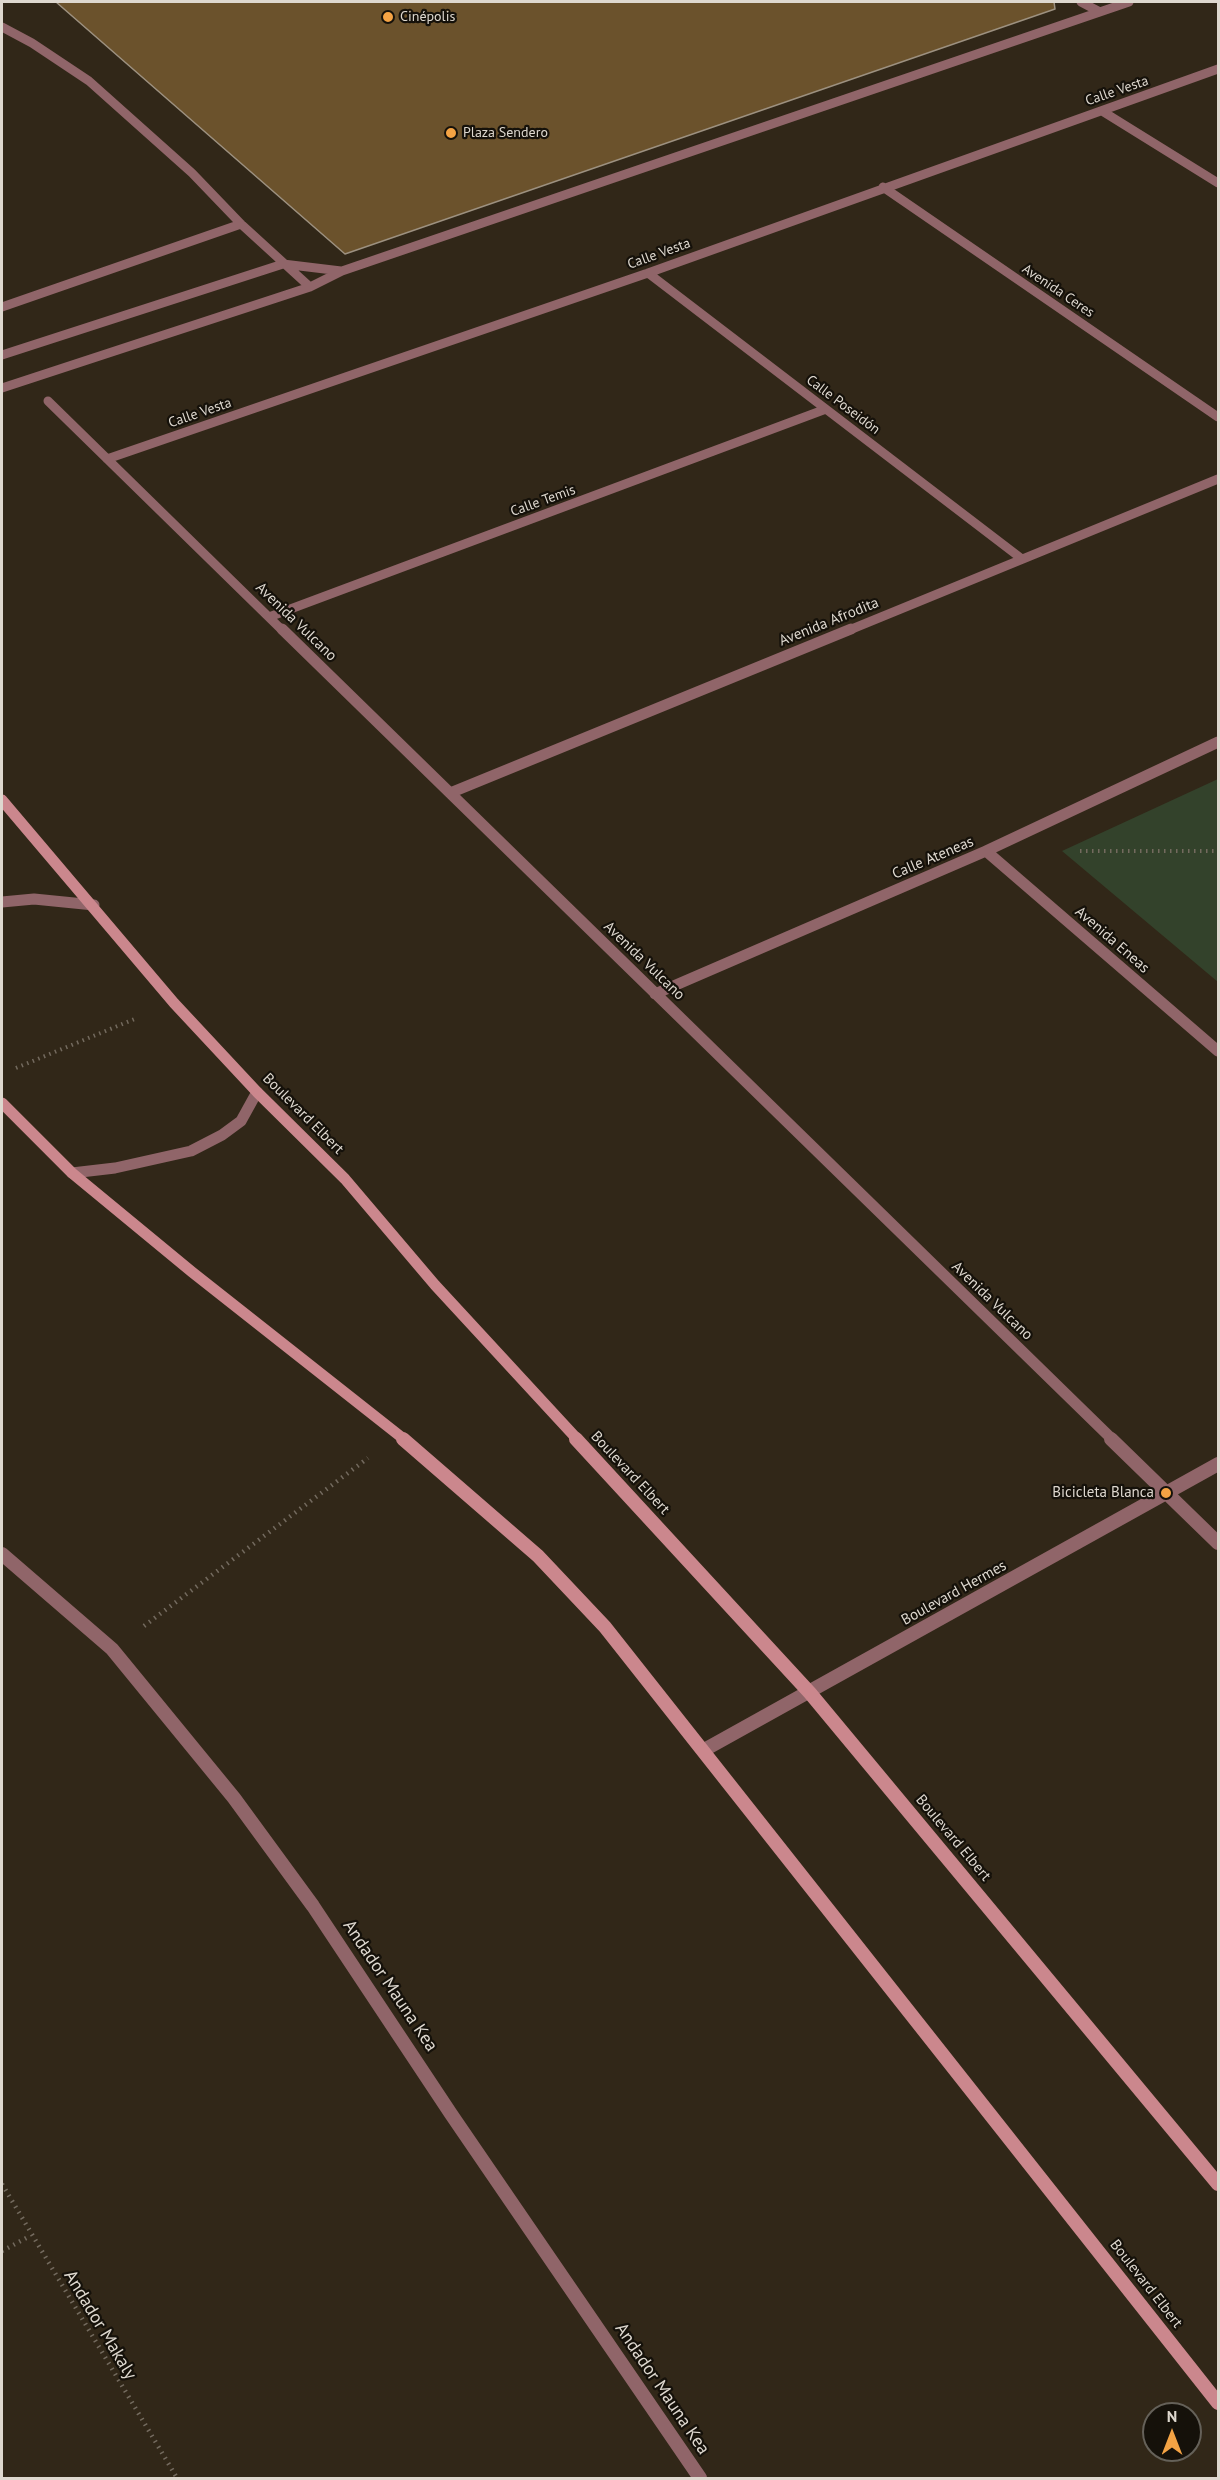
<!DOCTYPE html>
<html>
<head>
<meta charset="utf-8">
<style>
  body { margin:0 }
  #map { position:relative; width:1220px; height:2480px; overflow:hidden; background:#312718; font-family:"PT Sans",sans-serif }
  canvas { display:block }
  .frame { position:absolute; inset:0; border:3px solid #ded8cf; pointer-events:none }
  .north { position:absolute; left:1142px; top:2402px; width:60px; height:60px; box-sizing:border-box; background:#15110a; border:2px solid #656159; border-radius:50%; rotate:0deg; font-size:16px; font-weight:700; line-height:24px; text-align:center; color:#ded8cf }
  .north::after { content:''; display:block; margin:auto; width:21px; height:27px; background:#f4a344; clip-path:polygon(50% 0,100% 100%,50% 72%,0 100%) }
</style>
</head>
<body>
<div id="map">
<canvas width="1220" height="2480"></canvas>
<div class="frame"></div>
<div class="north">N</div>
</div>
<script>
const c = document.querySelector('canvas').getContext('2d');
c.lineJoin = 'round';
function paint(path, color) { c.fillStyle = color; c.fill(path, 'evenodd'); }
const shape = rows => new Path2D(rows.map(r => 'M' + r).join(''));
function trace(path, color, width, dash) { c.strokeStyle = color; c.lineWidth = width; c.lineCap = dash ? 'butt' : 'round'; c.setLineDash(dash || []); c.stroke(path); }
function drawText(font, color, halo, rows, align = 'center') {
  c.font = font + ' "PT Sans",sans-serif'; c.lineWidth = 4.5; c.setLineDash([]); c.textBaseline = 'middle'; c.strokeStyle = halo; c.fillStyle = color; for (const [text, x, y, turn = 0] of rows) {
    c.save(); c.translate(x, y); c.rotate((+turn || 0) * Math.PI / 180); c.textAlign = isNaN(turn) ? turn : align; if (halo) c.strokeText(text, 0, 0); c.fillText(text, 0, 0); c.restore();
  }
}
paint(shape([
  [1218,779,1218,982,1062,851]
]), '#33422b');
const building = shape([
  [56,2,1054,2,1055,9,345,254,56,2]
]);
paint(building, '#6b522c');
trace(building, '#9d9180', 1.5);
trace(shape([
  [1080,851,1218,851],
  [16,1068,137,1018]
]), '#736a5e', 4, [1.5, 4.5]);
trace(shape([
  [144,1626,368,1458],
  [2,2184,177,2478],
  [2,2251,30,2236]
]), '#736a5e', 4.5, [1.5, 5]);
trace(shape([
  [1081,2,1100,12],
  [2,27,32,43,89,81,192,173,241,224,310,287],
  [2,307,241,224],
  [2,355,283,264,341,271],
  [2,388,310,287,342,271,1129,2]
]), '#906569', 9);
trace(shape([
  [1102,111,1218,183],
  [883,187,1218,417],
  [648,273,1022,559],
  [48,401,283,631],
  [107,459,648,273,1218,69],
  [269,617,826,409],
  [847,631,1218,479]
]), '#906569', 9);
trace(shape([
  [282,629,1113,1440],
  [450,793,851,629],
  [986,851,1218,1051],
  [2,902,34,899,94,905],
  [655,994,986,851,1218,742],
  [72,1173,115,1168,191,1151,222,1135,241,1121,257,1092]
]), '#906569', 11);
trace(shape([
  [1111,1439,1218,1543],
  [2,1554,112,1649,234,1798,313,1906,451,2114,700,2478],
  [704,1750,1218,1464]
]), '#906569', 14);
trace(shape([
  [2,800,174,1003,257,1092,345,1179,435,1285,578,1440],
  [2,1103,72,1173,192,1272,405,1440]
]), '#cb878d', 11);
trace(shape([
  [403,1439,538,1556,605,1627,1218,2403],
  [576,1439,810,1693,1218,2184]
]), '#cb878d', 14);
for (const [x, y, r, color] of [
  [388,17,6,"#f4a344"],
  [451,133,6,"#f4a344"],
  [1166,1493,6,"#f4a344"]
]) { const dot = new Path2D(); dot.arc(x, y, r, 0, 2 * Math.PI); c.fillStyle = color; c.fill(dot); trace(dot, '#15110a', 2); }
drawText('14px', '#ded8cf', '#15110a', [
  ["Cinépolis",400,17],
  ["Plaza Sendero",463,133]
], 'left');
drawText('14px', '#ded8cf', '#15110a', [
  ["Calle Vesta",1117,91,-19],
  ["Calle Vesta",659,254,-20],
  ["Avenida Ceres",1058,291,34],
  ["Calle Poseidón",843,405,37],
  ["Calle Vesta",200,413,-19],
  ["Calle Temis",543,501,-20]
]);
drawText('15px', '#ded8cf', '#15110a', [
  ["Avenida Vulcano",296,622,44],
  ["Avenida Afrodita",829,622,-22],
  ["Calle Ateneas",933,858,-23],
  ["Avenida Eneas",1112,940,41],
  ["Avenida Vulcano",644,961,44],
  ["Boulevard Elbert",303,1114,45],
  ["Avenida Vulcano",992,1301,44],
  ["Boulevard Elbert",630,1473,47],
  ["Boulevard Hermes",954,1593,-29],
  ["Boulevard Elbert",953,1838,50],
  ["Boulevard Elbert",1146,2284,52]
]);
drawText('15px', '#ded8cf', '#15110a', [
  ["Bicicleta Blanca",1154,1493]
], 'right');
drawText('18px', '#ded8cf', '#15110a', [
  ["Andador Mauna Kea",390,1986,56],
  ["Andador Makaly",100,2325,59],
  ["Andador Mauna Kea",662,2389,56]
]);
</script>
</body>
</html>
